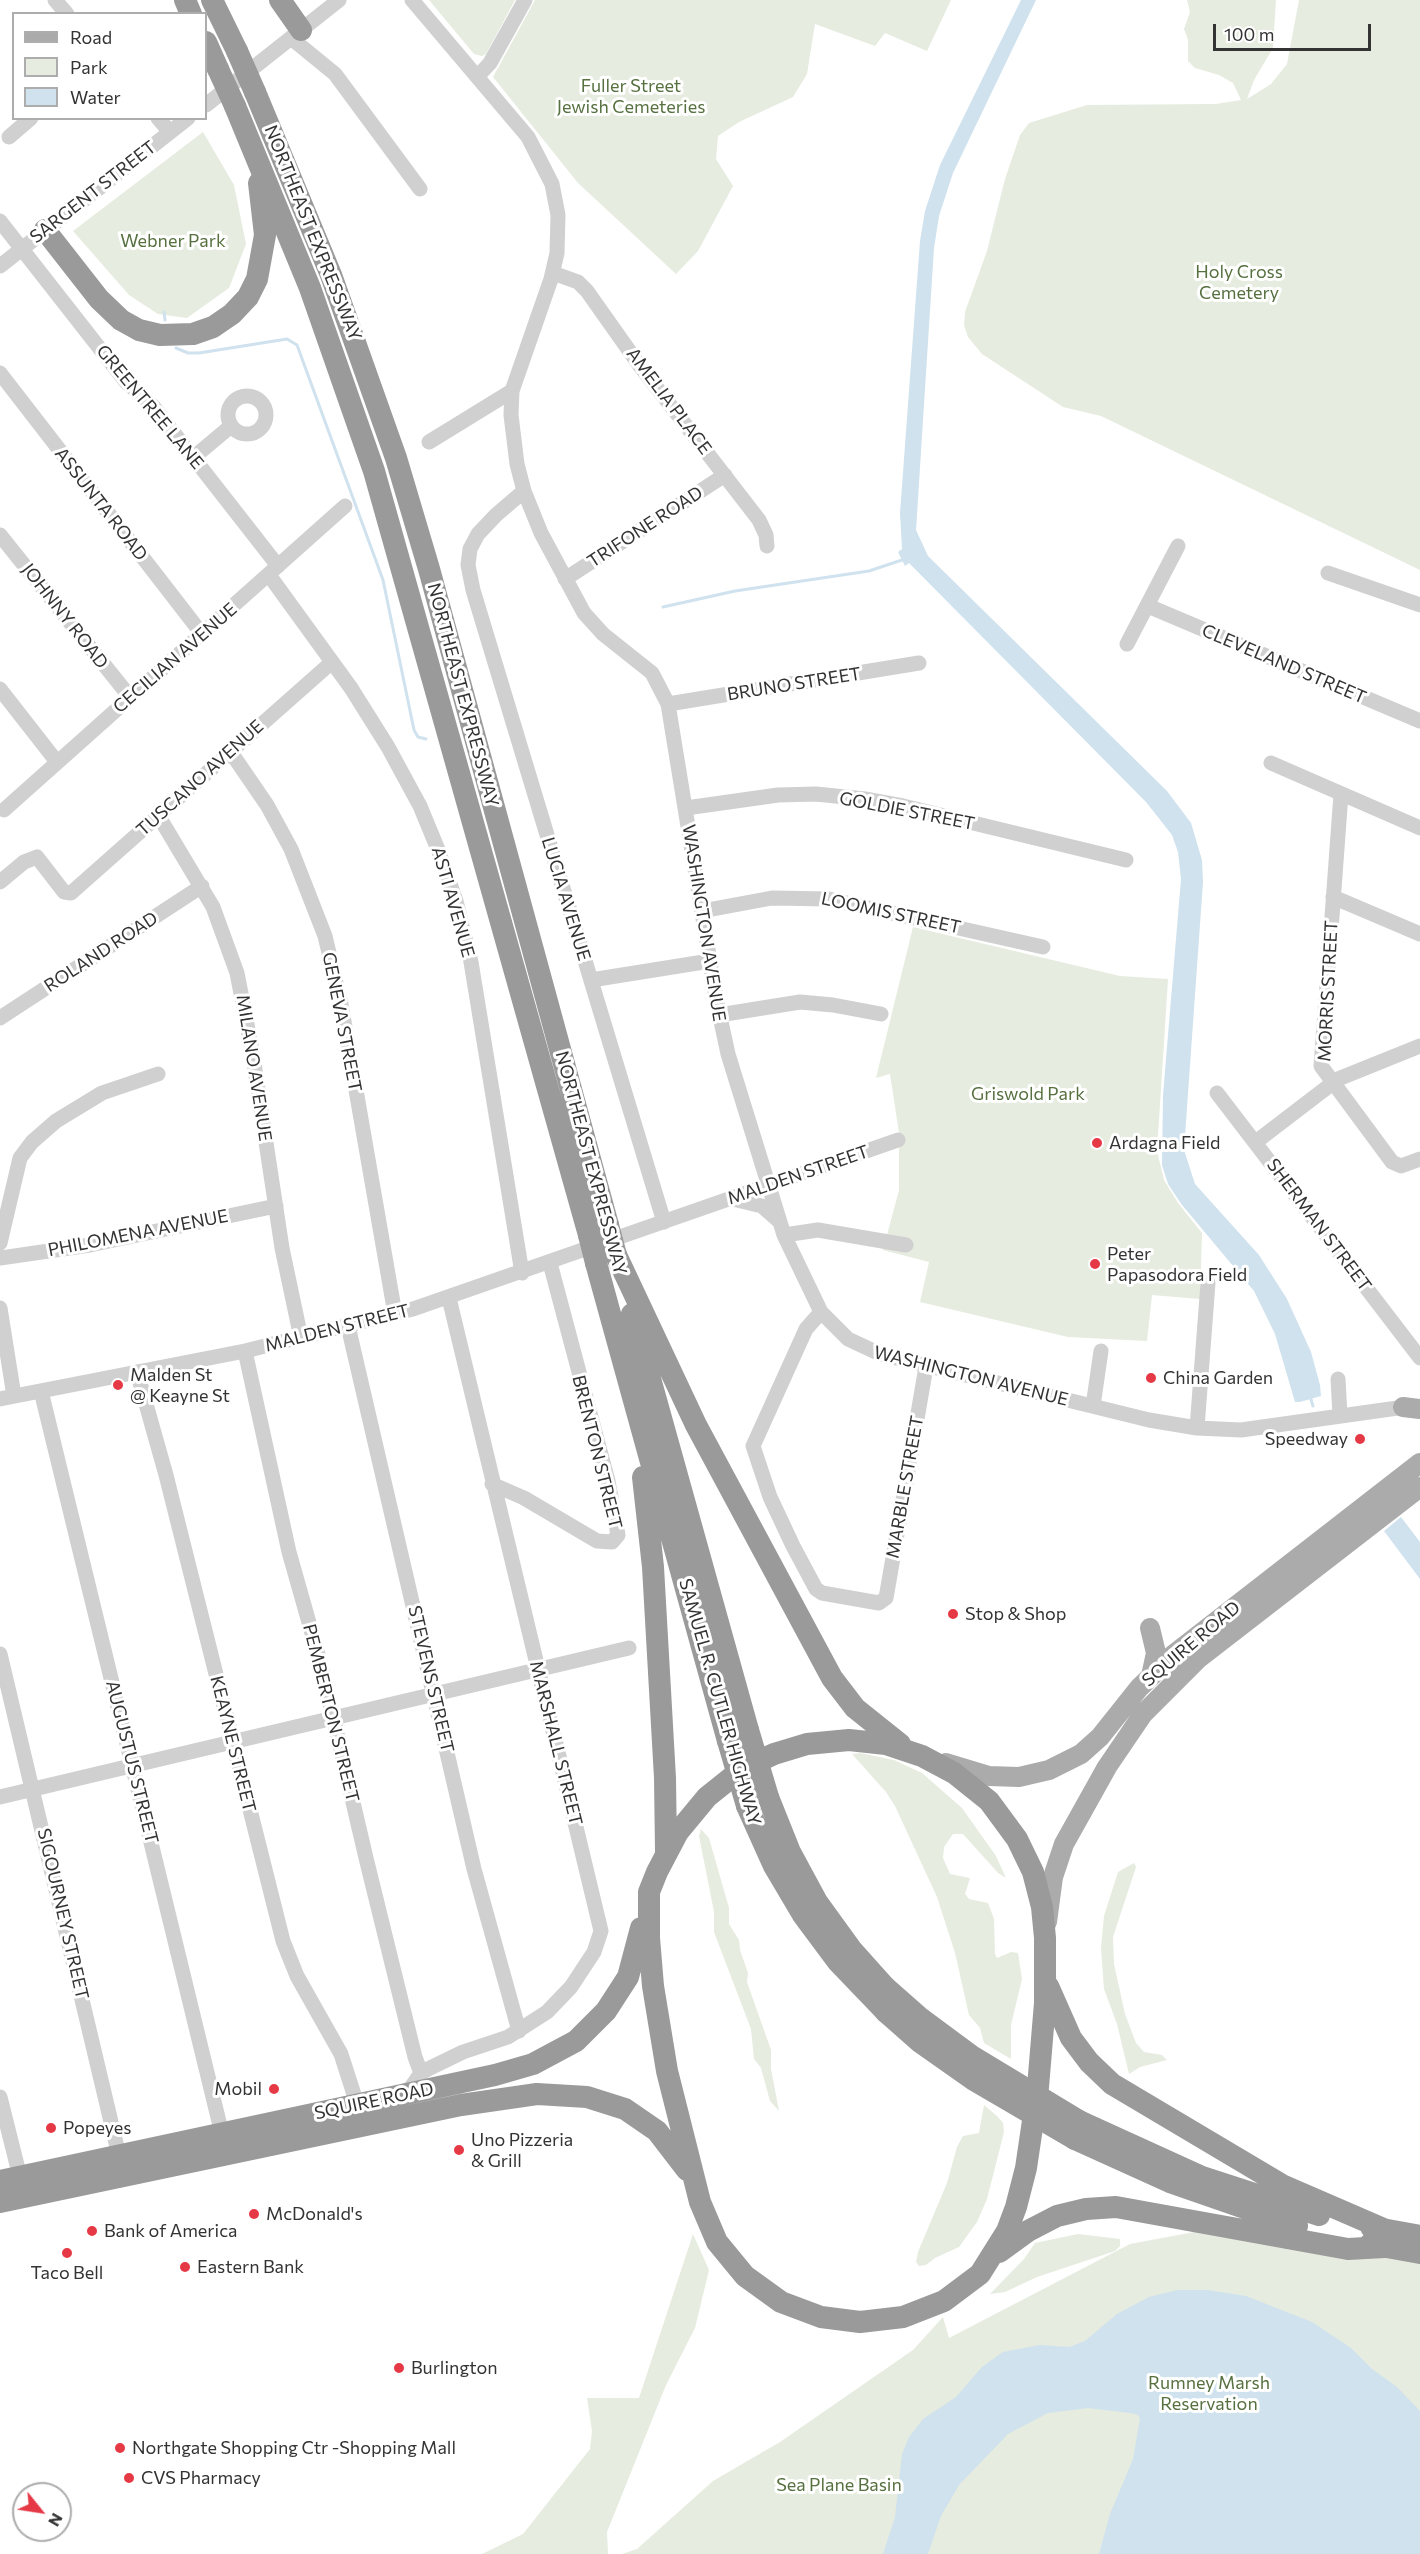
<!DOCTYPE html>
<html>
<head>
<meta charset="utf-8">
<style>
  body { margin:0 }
  #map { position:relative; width:1420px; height:2554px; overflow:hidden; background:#fff; font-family:Commissioner,sans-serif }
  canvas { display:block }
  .legend { position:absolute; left:12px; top:12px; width:195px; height:108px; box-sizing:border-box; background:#fff; border:2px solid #adadad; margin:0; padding:8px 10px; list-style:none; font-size:18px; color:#333 }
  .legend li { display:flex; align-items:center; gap:12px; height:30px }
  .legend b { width:30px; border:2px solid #adadad }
  .north { position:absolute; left:12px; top:2482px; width:60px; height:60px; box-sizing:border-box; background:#fff; border:2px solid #adadad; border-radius:50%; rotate:120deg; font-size:16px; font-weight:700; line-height:24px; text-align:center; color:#333 }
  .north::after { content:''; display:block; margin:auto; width:21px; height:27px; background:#e63946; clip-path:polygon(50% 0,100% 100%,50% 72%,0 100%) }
  .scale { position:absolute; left:1213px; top:24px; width:158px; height:27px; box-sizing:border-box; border:3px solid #333; border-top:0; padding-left:8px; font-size:18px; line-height:21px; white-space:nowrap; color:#333; -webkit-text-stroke:4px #fff; paint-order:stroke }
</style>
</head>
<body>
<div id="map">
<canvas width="1420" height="2554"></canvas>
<ul class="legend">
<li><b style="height:8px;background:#ababab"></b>Road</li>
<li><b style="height:16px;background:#e6ecdf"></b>Park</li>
<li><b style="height:16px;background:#cfe2ee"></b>Water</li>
</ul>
<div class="north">N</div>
<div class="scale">100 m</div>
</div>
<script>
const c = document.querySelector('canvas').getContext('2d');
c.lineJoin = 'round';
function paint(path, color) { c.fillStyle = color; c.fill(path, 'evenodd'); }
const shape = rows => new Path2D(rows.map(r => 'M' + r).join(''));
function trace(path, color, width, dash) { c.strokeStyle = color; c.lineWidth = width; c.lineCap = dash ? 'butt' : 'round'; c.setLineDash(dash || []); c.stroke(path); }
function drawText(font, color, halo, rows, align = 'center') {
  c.font = font + ' Commissioner,sans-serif'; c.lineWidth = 6; c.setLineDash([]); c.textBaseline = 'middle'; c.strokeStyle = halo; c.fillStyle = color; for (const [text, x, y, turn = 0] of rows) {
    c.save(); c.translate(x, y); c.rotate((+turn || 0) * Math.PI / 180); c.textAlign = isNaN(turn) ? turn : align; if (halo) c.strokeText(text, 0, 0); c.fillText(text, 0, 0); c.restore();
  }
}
paint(shape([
  [429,0,515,0,486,54,482,56,474,54],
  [535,0,951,0,927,51,885,33,875,46,815,24,807,74,793,97,739,122,718,136,716,159,733,186,698,251,676,274,578,183,493,77],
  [1187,0,1276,0,1273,48,1254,80,1247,99,1271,84,1287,64,1299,0,1420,0,1420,570,1101,416,1063,407,982,354,968,337,964,325,965,312,987,251,1005,179,1020,135,1029,123,1087,105,1216,104,1241,100,1233,83,1219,75,1195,68,1188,61,1188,40,1184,29,1190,12],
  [203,132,234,185,246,244,229,288,187,318,158,314,129,295,73,231],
  [913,927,1120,976,1168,979,1157,1151,1164,1180,1178,1203,1202,1233,1200,1299,1152,1295,1147,1341,1068,1337,920,1302,929,1262,883,1250,899,1190,899,1133,890,1074,876,1078],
  [860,1753,894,1760,922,1773,962,1808,996,1856,1006,1878,998,1873,963,1834,953,1834,944,1847,943,1858,950,1874,970,1878,965,1894,969,1899,988,1903,994,1919,995,1954,997,1958,1011,1952,1018,1953,1022,1979,1011,2025,1011,2059,984,2043,980,2028,969,2015,955,1953,937,1897,895,1806,886,1792,852,1754],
  [701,1829,709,1838,729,1908,729,1924,739,1940,740,1950,748,1973,747,1982,771,2050,771,2069,779,2111,770,2101,761,2068,754,2059,751,2029,714,1932,714,1912,699,1836],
  [1134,1863,1136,1867,1113,1937,1114,1964,1125,2014,1136,2043,1144,2052,1162,2055,1167,2060,1140,2067,1129,2074,1117,2024,1104,1989,1101,1948,1104,1916,1118,1872],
  [984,2105,997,2116,1003,2123,1004,2132,987,2199,977,2222,959,2247,935,2258,926,2265,919,2266,916,2262,918,2252,947,2183,957,2147,963,2136,979,2133],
  [1205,2230,1420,2263,1420,2554,622,2554,637,2549,713,2481,780,2442,913,2350,943,2317,949,2338,1130,2244],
  [693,2234,709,2270,695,2328,666,2385,607,2532,608,2554,482,2554,523,2534,590,2449,592,2431,587,2398,639,2398],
  [1078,2234,1120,2239,1120,2246,1115,2251,1037,2277,1005,2292,990,2294,1024,2259,1035,2243]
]), '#e6ecdf');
paint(shape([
  [1021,0,1036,0,953,173,939,216,934,248,916,530,928,556,1167,791,1191,823,1202,860,1203,882,1184,1150,1195,1184,1259,1255,1287,1299,1311,1352,1320,1385,1321,1396,1300,1402,1295,1402,1275,1334,1254,1291,1182,1205,1168,1184,1162,1165,1163,1095,1181,879,1178,852,1172,835,1146,802,909,563,905,566,898,552,902,549,900,513,920,241,925,211,940,165],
  [1401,1517,1420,1542,1420,1579,1384,1531],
  [1177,2290,1207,2290,1246,2296,1312,2322,1351,2348,1372,2369,1397,2387,1420,2411,1420,2554,1099,2554,1110,2514,1133,2459,1140,2418,1138,2415,1130,2413,1088,2408,1048,2413,1008,2434,959,2485,941,2516,928,2554,883,2554,895,2517,902,2454,909,2437,923,2419,956,2397,982,2367,1003,2352,1040,2345,1069,2347,1085,2341,1117,2314,1149,2297]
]), '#cfe2ee');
trace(shape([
  [164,312,165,320],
  [176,348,188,353,199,353,287,339,297,345,383,580,414,730,418,737,426,739],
  [663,607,735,591,869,571,905,559],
  [1310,1396,1313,1406]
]), '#cfe2ee', 3);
trace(shape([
  [55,0,67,14],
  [412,0,528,137,552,184,558,215,557,253,551,279,512,391,511,415,517,464,524,491,541,533,584,613,603,634,652,673,668,704,716,998,728,1054,784,1235,821,1312,848,1339,880,1354,1149,1420,1197,1428,1241,1430,1412,1406],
  [291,38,335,74,420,189],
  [478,76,490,63,525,0],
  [206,105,339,0],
  [158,118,170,132],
  [9,137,31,118],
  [0,221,126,382,153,406,278,566],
  [0,266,188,118],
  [553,273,578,282,587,291,640,366,759,520,766,535,767,546],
  [0,373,202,634],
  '228 415a19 19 0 1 1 38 0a19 19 0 1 1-38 0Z',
  [429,442,512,391],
  [194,457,231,426],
  [524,491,496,515,478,534,470,549,468,565,473,590,664,1222],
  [0,535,130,697],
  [1328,573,1420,605],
  [269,575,351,688,388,747,420,806,439,852,456,901,471,962,522,1273],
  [565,579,725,475],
  [1148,606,1420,721],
  [1127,644,1178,546],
  [0,689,57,762],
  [668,704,919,663],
  [230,751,267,805,291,849,325,936,341,1004,395,1314],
  [1271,763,1420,828],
  [1341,794,1321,1066,1392,1162,1401,1166,1420,1159],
  [686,808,778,795,816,794,865,799,903,806,1126,860],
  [4,810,345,506],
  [158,815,213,907,237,973,252,1050,282,1248,301,1338],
  [0,882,24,862,37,857,64,892,71,893,332,662],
  [1333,897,1420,934],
  [702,911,772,898,829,899,1043,947],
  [591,980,710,961],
  [719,1015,800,1002,833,1005,881,1014],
  [0,1018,202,886],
  [1217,1093,1420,1358],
  [1257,1141,1338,1079,1420,1046],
  [733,1199,762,1206,778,1220],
  [784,1235,818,1230,906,1245],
  [0,1243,20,1158,32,1142,56,1121,102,1093,158,1074],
  [0,1258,90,1245,276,1206],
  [0,1308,14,1396],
  [821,1312,806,1329,753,1446,770,1497,793,1546,816,1589,822,1593,879,1603,886,1598,926,1367],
  [348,1326,474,1869,519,2031],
  [245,1351,289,1552,321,1665,366,1858,415,2057,421,2073],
  [137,1372,166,1475,283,1941,297,1976,341,2054,357,2104],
  [1338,1379,1340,1416],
  [41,1391,222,2134],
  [0,1399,245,1351,413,1309,898,1140],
  [1093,1406,1101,1351],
  [1197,1428,1208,1283],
  [492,1484,524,1498,597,1541,612,1542,618,1535,608,1481,550,1263],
  [0,1654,121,2164],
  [0,1797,629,1648],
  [407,2093,421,2073,430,2068,463,2052,508,2037,547,2012,571,1987,594,1952,601,1931,449,1298],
  [0,2097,20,2177]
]), '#d0d0d0', 15);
trace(shape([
  [1403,1407,1420,1409],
  [1150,1628,1156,1653,1151,1676],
  [946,1763,989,1776,1019,1777,1049,1770,1081,1754,1100,1737,1139,1688,1173,1655,1420,1463],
  [1047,1922,1053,1877,1064,1844,1107,1767,1143,1714,1199,1658,1420,1487]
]), '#ababab', 20);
trace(shape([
  [185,0,191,14],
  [212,0,237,51],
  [280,0,301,30],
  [206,42,218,69],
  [255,92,331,275,396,458,429,569,608,1225],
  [235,106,310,288,374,471,589,1235],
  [45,230,99,299,121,320,139,330,160,335,193,334,213,327,232,314,248,297,257,279,265,235,259,183],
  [616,1255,696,1425,832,1678,855,1708,900,1744],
  [596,1263,728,1741],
  [632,1314,748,1730],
  [643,1477,653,1567,665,1778,666,1851],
  [849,1740,886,1744,922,1756,954,1773,989,1801,1017,1839,1033,1872,1042,1907,1045,1938,1045,2003,1038,2087,1026,2168,1016,2207,1007,2231,980,2274,944,2301,903,2317,860,2322,821,2317,781,2302,745,2276,717,2242,700,2202,667,2071,653,1986,649,1938,649,1892,657,1872,678,1832,707,1797,742,1769,774,1754,807,1744,849,1740],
  [768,1797,790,1852,817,1902,851,1949,885,1987],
  [747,1806,774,1866,803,1915,838,1962,886,2012],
  [1048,1986,1071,2038,1089,2062,1112,2084,1282,2185,1386,2230],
  [1079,2121,1202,2177,1319,2215],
  [1075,2139,1170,2182,1297,2226],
  [0,2181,495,2075,533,2064,576,2041,606,2011,628,1977,641,1928],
  [0,2202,461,2105,537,2094,587,2097,625,2109,657,2131,687,2170],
  [1371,2227,1420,2236],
  [1370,2244,1420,2253],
  [999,2252,1028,2231,1057,2216,1086,2209,1116,2207,1348,2249,1384,2247]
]), '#9a9a9a', 22);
trace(shape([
  [237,51,255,92],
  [218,69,235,106],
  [608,1225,616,1255],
  [589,1235,596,1263],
  [748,1730,768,1797],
  [728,1741,747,1806],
  [885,1987,919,2017,973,2057,1079,2121],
  [886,2012,920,2042,974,2080,1075,2139]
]), '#9a9a9a', 22);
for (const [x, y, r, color] of [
  [1097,1143,6,"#e63946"],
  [1095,1264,6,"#e63946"],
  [1151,1378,6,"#e63946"],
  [118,1385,6,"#e63946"],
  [1360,1439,6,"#e63946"],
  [953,1614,6,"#e63946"],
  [274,2089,6,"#e63946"],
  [51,2128,6,"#e63946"],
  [459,2150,6,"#e63946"],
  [254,2214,6,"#e63946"],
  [92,2231,6,"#e63946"],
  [67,2253,6,"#e63946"],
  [185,2267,6,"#e63946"],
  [399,2368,6,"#e63946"],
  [120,2448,6,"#e63946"],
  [129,2478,6,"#e63946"]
]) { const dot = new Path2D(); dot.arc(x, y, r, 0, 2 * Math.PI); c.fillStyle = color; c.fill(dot); trace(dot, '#fff', 2); }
drawText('18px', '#56703f', '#fff', [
  ["Fuller Street",631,86],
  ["Jewish Cemeteries",631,107],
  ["Webner Park",173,241],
  ["Holy Cross",1239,272],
  ["Cemetery",1239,293],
  ["Griswold Park",1028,1094],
  ["Rumney Marsh",1209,2383],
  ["Reservation",1209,2404],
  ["Sea Plane Basin",839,2485]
]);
drawText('18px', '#333', '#fff', [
  ["SARGENT STREET",93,192,-38],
  ["NORTHEAST EXPRESSWAY",313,233,68],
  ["AMELIA PLACE",669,401,53],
  ["GREENTREE LANE",150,407,50],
  ["ASSUNTA ROAD",101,504,52],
  ["TRIFONE ROAD",645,527,-33],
  ["JOHNNY ROAD",65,616,52],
  ["CECILIAN AVENUE",175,658,-41],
  ["CLEVELAND STREET",1284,664,23],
  ["BRUNO STREET",794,684,-9],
  ["NORTHEAST EXPRESSWAY",463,695,75],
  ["TUSCANO AVENUE",200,778,-42],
  ["GOLDIE STREET",907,811,11],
  ["LUCIA AVENUE",566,899,73],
  ["ASTI AVENUE",453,902,74],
  ["LOOMIS STREET",891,913,12],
  ["WASHINGTON AVENUE",704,923,81],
  ["ROLAND ROAD",101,952,-33],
  ["MORRIS STREET",1328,991,-87],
  ["GENEVA STREET",342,1022,79],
  ["MILANO AVENUE",254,1068,81],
  ["NORTHEAST EXPRESSWAY",591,1163,75],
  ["MALDEN STREET",798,1175,-19],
  ["SHERMAN STREET",1319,1225,53],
  ["PHILOMENA AVENUE",138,1233,-11],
  ["MALDEN STREET",337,1328,-14],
  ["WASHINGTON AVENUE",971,1376,14],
  ["BRENTON STREET",597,1452,76],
  ["MARBLE STREET",905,1487,-80],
  ["SQUIRE ROAD",1191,1644,-40],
  ["STEVENS STREET",431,1679,77],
  ["SAMUEL R. CUTLER HIGHWAY",720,1702,74],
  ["PEMBERTON STREET",331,1713,76],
  ["MARSHALL STREET",556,1743,76],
  ["KEAYNE STREET",233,1744,76],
  ["AUGUSTUS STREET",132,1762,76],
  ["SIGOURNEY STREET",63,1914,77],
  ["SQUIRE ROAD",374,2101,-12]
]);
drawText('18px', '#333', '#fff', [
  ["Ardagna Field",1109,1143],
  ["Peter",1107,1254],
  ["Papasodora Field",1107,1275],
  ["Malden St",130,1375],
  ["@ Keayne St",130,1396],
  ["China Garden",1163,1378],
  ["Speedway",1348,1439,"right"],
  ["Stop & Shop",965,1614],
  ["Mobil",262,2089,"right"],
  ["Popeyes",63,2128],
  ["Uno Pizzeria",471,2140],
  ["& Grill",471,2161],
  ["McDonald's",266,2214],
  ["Bank of America",104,2231],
  ["Eastern Bank",197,2267],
  ["Taco Bell",67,2273,"center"],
  ["Burlington",411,2368],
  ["Northgate Shopping Ctr -Shopping Mall",132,2448],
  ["CVS Pharmacy",141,2478]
], 'left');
</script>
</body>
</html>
